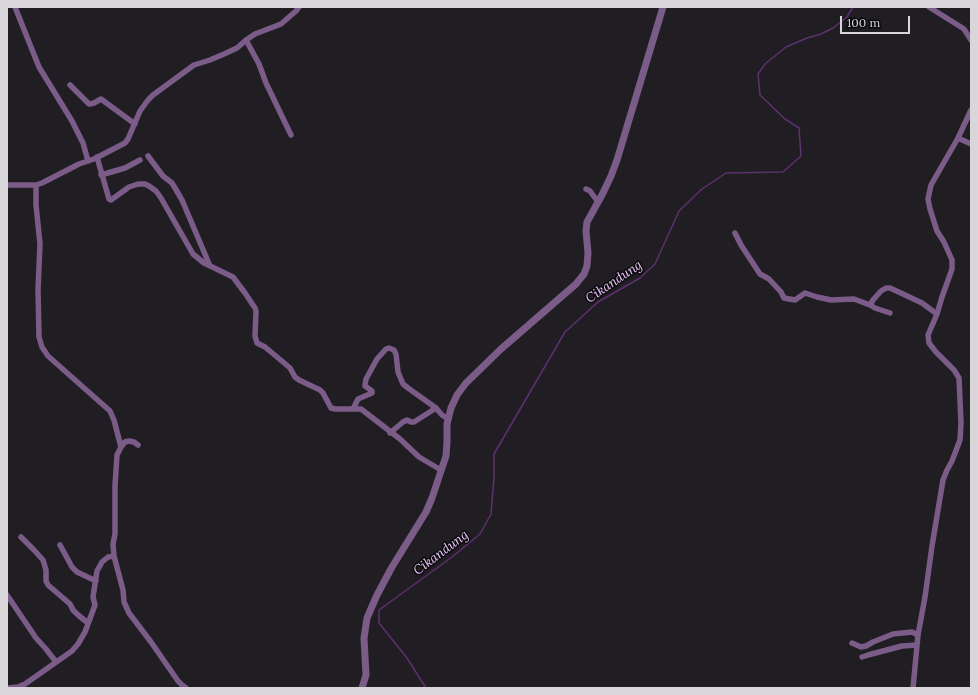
<!DOCTYPE html>
<html>
<head>
<meta charset="utf-8">
<style>
  body { margin:0 }
  #map { position:relative; width:978px; height:695px; overflow:hidden; background:#211e23; font-family:Lora,serif }
  canvas { display:block }
  .frame { position:absolute; inset:0; border:8px solid #d8d6d9; pointer-events:none }
  .scale { position:absolute; left:840px; top:16px; width:70px; height:18px; box-sizing:border-box; border:2px solid #d8d6d9; border-top:0; padding-left:5px; font-size:12px; line-height:14px; white-space:nowrap; color:#d8d6d9; -webkit-text-stroke:3px #0a090b; paint-order:stroke }
</style>
</head>
<body>
<div id="map">
<canvas width="978" height="695"></canvas>
<div class="frame"></div>
<div class="scale">100 m</div>
</div>
<script>
const c = document.querySelector('canvas').getContext('2d');
c.lineJoin = 'round';
const shape = rows => new Path2D(rows.map(r => 'M' + r).join(''));
function trace(path, color, width, dash) { c.strokeStyle = color; c.lineWidth = width; c.lineCap = dash ? 'butt' : 'round'; c.setLineDash(dash || []); c.stroke(path); }
function drawText(font, color, halo, rows, align = 'center') {
  c.font = font + ' Lora,serif'; c.lineWidth = 3; c.setLineDash([]); c.textBaseline = 'middle'; c.strokeStyle = halo; c.fillStyle = color; for (const [text, x, y, turn = 0] of rows) {
    c.save(); c.translate(x, y); c.rotate((+turn || 0) * Math.PI / 180); c.textAlign = isNaN(turn) ? turn : align; if (halo) c.strokeText(text, 0, 0); c.fillText(text, 0, 0); c.restore();
  }
}
trace(shape([
  [426,688,407,658,379,623,379,610,452,557,480,534,491,514,494,477,494,454,565,332,598,302,640,278,655,264,679,211,702,189,726,173,783,172,801,156,799,128,785,119,760,95,758,74,765,64,786,47,807,38,821,34,833,28,847,17,853,7]
]), '#5d306e', 1.5);
trace(shape([
  [15,7,39,67,72,121,83,143,88,161],
  [929,7,964,29,971,40],
  [246,40,259,64,266,83,291,135],
  [70,85,89,104,90,104,94,103,101,99,135,124],
  [958,138,971,144],
  [148,156,163,176,172,183,175,188,182,200,210,266],
  [97,157,109,199,111,200,129,187,138,184,145,184,149,186,156,191,161,198,193,254,204,263,233,277,245,293,255,308,256,311,255,336,257,343,265,347,283,362,290,368,295,377,299,380,320,390,323,393,331,408,335,409,361,409,400,439,419,457,441,470],
  [101,175,125,168,140,160],
  [7,185,36,185,42,183,79,164,94,159,125,143,128,139,140,111,148,100,153,95,194,65,210,60,224,54,237,48,246,40,255,34,281,24,296,11,299,7],
  [36,185,36,205,40,244,38,290,39,337,42,347,48,356,110,411,114,420,121,447],
  [586,189,590,191,598,202],
  [735,233,741,245,760,274,769,279,781,292,784,298,795,300,805,293,817,297,831,300,854,299,870,305,873,300,881,291,886,288,890,288,903,294,922,303,937,314],
  [870,305,875,308,890,313],
  [353,409,358,399,372,393,372,391,365,386,365,385,366,379,377,359,386,349,389,348,394,350,396,354,398,372,403,384,408,388,436,408],
  [390,433,403,422,407,420,411,422,414,422,436,408,442,415,448,419],
  [138,445,134,442,129,441,125,442,121,447,117,455,115,486,115,534,113,544,114,556,123,590,124,602,129,613,151,642,178,681,182,685,186,688],
  [21,537,34,550,43,560,46,570,46,581,48,585,70,604,73,610,78,615,88,623],
  [60,545,72,567,77,572,96,581],
  [7,595,36,638,46,649,56,662],
  [852,643,861,647,866,646,873,642,893,634,912,632,918,635],
  [862,657,868,655,902,646,917,645],
  [7,688,18,687,25,684,72,651,78,644,85,632,95,605,93,597,97,571,102,562,108,557,114,556],
  [913,688,918,635,925,597,932,546,943,480,947,470,952,461,960,440,961,423,959,378,954,370,936,352,929,343,928,335,937,314,942,297,952,269,952,260,944,242,937,231,930,209,928,199,931,185,958,138,971,110]
]), '#7b5c89', 5.5);
trace(shape([
  [362,688,366,675,364,638,367,618,377,595,392,567,426,512,432,498,446,456,447,442,447,424,451,408,457,395,466,383,501,349,576,284,584,274,587,266,588,253,586,231,587,222,602,195,611,176,617,160,663,7]
]), '#7b5c89', 7);
drawText('italic 13px', '#ebc4fb', '#0a090b', [
  ["Cikandung",614,282,-34],
  ["Cikandung",441,553,-37]
]);
</script>
</body>
</html>
